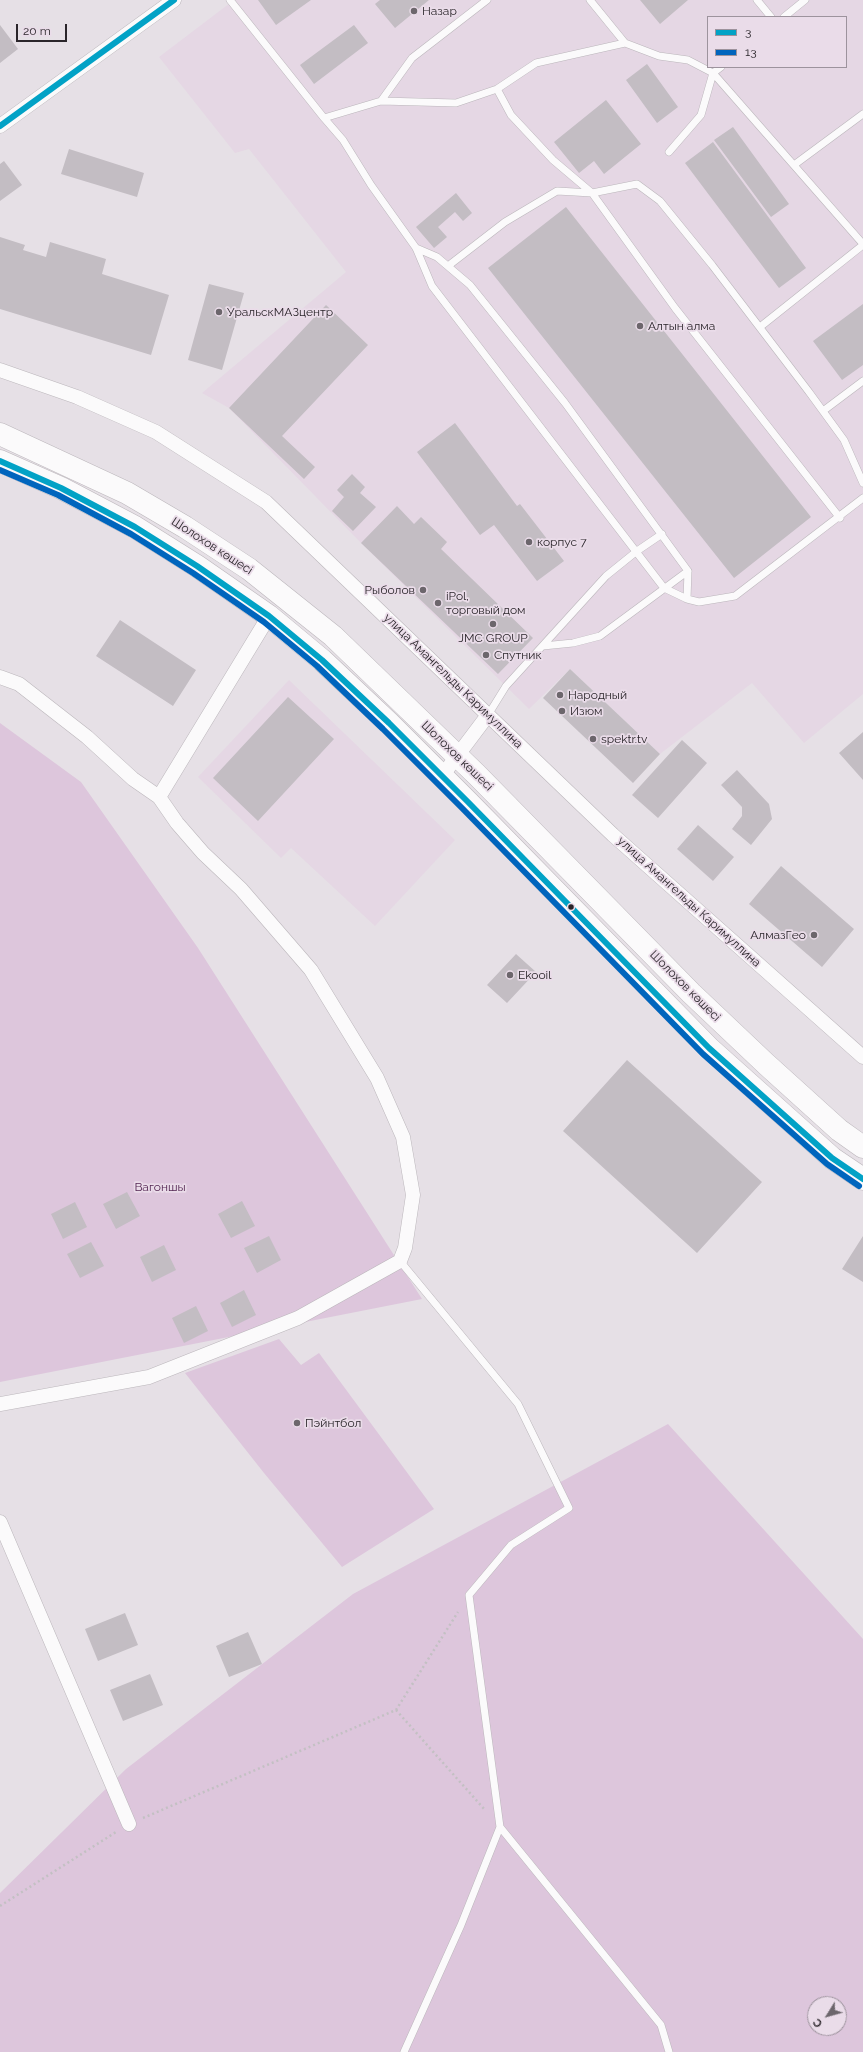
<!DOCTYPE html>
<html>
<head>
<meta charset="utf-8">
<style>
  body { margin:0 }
  #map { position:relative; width:863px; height:2052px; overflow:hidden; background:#e6e0e6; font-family:Raleway,sans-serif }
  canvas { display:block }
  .legend { position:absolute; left:707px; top:16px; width:140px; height:52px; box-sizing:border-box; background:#eadce9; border:1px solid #9d939d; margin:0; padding:5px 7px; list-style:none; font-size:12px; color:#2a252a }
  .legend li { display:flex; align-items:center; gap:8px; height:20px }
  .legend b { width:20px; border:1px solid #9d939d }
  .north { position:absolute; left:807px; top:1996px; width:40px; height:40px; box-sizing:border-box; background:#eadce9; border:1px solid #9d939d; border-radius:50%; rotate:233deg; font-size:11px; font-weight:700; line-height:16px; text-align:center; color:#2a252a }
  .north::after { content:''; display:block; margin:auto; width:14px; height:18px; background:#6c666c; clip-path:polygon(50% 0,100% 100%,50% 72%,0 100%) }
  .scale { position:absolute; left:16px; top:24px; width:51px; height:18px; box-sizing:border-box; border:2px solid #2a252a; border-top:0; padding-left:5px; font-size:12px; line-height:14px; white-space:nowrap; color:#2a252a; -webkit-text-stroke:3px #eadce9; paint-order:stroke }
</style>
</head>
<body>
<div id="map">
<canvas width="863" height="2052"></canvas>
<ul class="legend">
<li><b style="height:5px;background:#02a2c6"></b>3</li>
<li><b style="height:5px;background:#0065bd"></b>13</li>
</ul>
<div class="north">С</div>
<div class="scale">20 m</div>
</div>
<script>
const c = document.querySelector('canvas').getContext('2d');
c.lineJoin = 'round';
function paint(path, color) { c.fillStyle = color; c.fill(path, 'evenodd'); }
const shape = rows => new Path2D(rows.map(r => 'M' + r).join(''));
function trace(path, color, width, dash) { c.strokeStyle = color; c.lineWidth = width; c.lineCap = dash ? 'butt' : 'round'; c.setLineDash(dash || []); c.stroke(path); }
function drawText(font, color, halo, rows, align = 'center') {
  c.font = font + ' Raleway,sans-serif'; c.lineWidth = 3.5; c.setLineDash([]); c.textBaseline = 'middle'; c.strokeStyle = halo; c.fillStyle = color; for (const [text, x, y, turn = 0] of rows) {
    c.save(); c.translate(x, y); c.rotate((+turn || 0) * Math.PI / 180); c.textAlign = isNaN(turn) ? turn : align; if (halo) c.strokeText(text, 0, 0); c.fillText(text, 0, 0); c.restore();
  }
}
paint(shape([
  [234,0,863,0,863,694,804,743,752,683,660,754,570,669,529,709,361,543,229,408,202,393,346,272,249,149,235,153,159,57],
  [708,17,846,17,846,67,708,67],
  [289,680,455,840,375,926,291,848,281,858,198,777]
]), '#e5d7e4');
paint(shape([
  [0,723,81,782,198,948,422,1299,0,1382],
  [279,1339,301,1365,319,1353,434,1509,342,1567,264,1473,185,1373],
  [668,1424,863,1639,863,2052,0,2052,0,1893,126,1769,353,1594],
  [815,2004,839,2004,839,2028,815,2028]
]), '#ddc6dc');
paint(shape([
  [258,0,311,0,276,25],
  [380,0,429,0,395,28,375,4],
  [640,0,688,0,660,24],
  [0,25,18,49,0,63],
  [354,25,368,43,314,84,300,65],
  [647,64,678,107,657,123,626,80],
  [606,100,641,144,604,174,594,161,579,173,554,142],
  [733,127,789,204,771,217,714,140],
  [713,142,806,268,779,288,685,163],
  [69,149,144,173,137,197,61,174],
  [4,161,22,185,0,201,0,164],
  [456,193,472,213,463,221,455,212,438,227,447,237,434,248,416,227],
  [566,207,811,517,734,578,488,268],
  [0,237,25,245,23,250,46,257,50,242,106,259,102,274,169,295,151,355,0,309],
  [209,284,244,293,222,370,188,360],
  [863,304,863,365,842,380,813,341],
  [326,305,368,345,282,436,315,467,304,479,229,408],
  [455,423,517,506,520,504,564,561,537,581,494,525,480,535,417,452],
  [352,474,365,487,360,493,376,507,353,531,332,511,344,497,337,490],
  [397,506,414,524,421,517,447,542,441,549,533,638,498,674,361,543],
  [120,620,196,670,173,706,96,656],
  [570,669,660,754,633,783,543,698],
  [288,697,334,739,258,821,213,778],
  [863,732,863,780,839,753],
  [682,740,707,763,658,818,632,795],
  [737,770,769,804,772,819,751,845,732,829,742,816,742,807,721,785],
  [698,825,734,857,713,881,677,849],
  [781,866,854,929,822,967,749,904],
  [516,954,536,972,507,1003,487,985],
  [627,1060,762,1182,697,1253,563,1131],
  [127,1192,140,1216,116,1229,103,1204],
  [242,1201,255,1226,231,1238,218,1214],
  [75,1202,87,1227,63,1239,51,1214],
  [269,1236,281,1260,257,1273,244,1248],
  [863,1236,863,1282,842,1269],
  [91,1242,104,1266,80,1278,67,1254],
  [164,1245,176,1270,152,1282,140,1257],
  [244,1290,256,1315,232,1327,220,1303],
  [196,1306,208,1331,184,1343,172,1318],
  [125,1613,138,1645,98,1661,85,1629],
  [248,1632,262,1664,229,1677,216,1646],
  [150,1674,163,1705,123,1721,110,1690]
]), '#c3bdc3');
const lane = shape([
  [230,0,324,118],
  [487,0,412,58,381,101,324,118,343,140,371,185,416,248,432,286,664,588,687,599,699,602,735,596,863,498],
  [590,0,625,43,659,56,688,60,713,73,863,244],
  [757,0,771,17],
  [784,17,805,0],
  [497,89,511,115,553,160,592,193,675,308,840,518],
  [381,101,456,103,497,89,536,63,625,43],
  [669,152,701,115,713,73,721,67],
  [794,165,863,114],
  [416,248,437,257,470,285,565,403,688,571,687,599],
  [448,266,505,222,557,191,592,193,637,184,660,201,712,265,809,392,844,440,863,483],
  [760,327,863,245],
  [823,411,863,381],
  [543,646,573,643,600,636,688,571],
  [488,715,506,686,606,576,637,551,662,534],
  [400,1261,518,1404,569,1508,511,1545,469,1595,500,1827,661,2025,669,2052],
  [404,2052,461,1925,500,1827]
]);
const street = shape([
  [0,126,174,0],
  [0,370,77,397,156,432,266,502,613,835,863,1057],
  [0,677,19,684,87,737,133,779,159,797],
  [442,776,488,715],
  [0,1404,149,1377,298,1318,400,1261,405,1248,413,1195,403,1137,377,1078,311,970,241,889,203,853,177,823,159,797,269,616],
  [0,1522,129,1824]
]);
const highway = shape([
  [0,434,127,493,185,527,249,569,333,636,477,775,691,993,766,1064,839,1130,863,1147],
  [0,461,61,488,135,527,197,566,269,616,322,660,389,723,468,802,709,1048,832,1158,863,1179]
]);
trace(lane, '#bbb6bb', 8);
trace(street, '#bbb6bb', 15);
trace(highway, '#bbb6bb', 23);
trace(shape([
  [396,1710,485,1810],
  [143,1818,396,1710,458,1612],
  [0,1906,116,1832]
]), '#c3c0c3', 2.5, [2, 3]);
trace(lane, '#fbfafb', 7);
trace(street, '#fbfafb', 14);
trace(highway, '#fbfafb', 22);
trace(shape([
  [0,126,174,0],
  [0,461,61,488,135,527,197,566,269,616,322,660,389,723,468,802,709,1048,832,1158,863,1179]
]), '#02a2c6', 6);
trace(shape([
  [0,470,58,495,131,534,193,573,264,622,317,666,383,729,462,808,703,1054,827,1164,859,1186]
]), '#0065bd', 6);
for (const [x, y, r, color] of [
  [414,11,4,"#6c666c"],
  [219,312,4,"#6c666c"],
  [640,326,4,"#6c666c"],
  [529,542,4,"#6c666c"],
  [423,590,4,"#6c666c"],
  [438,603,4,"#6c666c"],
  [493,624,4,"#6c666c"],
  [486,655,4,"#6c666c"],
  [560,695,4,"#6c666c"],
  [562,711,4,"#6c666c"],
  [593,739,4,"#6c666c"],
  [571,907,3.5,"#2a252a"],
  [814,935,4,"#6c666c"],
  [510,975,4,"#6c666c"],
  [297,1423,4,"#6c666c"]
]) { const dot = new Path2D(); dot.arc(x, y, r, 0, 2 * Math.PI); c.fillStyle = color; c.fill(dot); trace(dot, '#eadce9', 1.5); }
drawText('12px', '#2a252a', '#eadce9', [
  ["Назар",422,11],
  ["УральскМАЗцентр",227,312],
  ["Алтын алма",648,326],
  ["корпус 7",537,542],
  ["Рыболов",415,590,"right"],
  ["iPol,",446,596],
  ["торговый дом",446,610],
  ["JMC GROUP",493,638,"center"],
  ["Спутник",494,655],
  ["Народный",568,695],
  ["Изюм",570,711],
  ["spektr.tv",601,739],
  ["АлмазГео",806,935,"right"],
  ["Ekooil",518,975],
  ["Пэйнтбол",305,1423]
], 'left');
drawText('12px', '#2a252a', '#eadce9', [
  ["Шолохов көшесі",212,546,33],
  ["улица Амангельды Каримуллина",453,681,44],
  ["Шолохов көшесі",457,756,44],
  ["улица Амангельды Каримуллина",689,902,42],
  ["Шолохов көшесі",685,986,45]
]);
drawText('12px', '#522451', '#eadce9', [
  ["Вагоншы",160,1187]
]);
</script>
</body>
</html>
